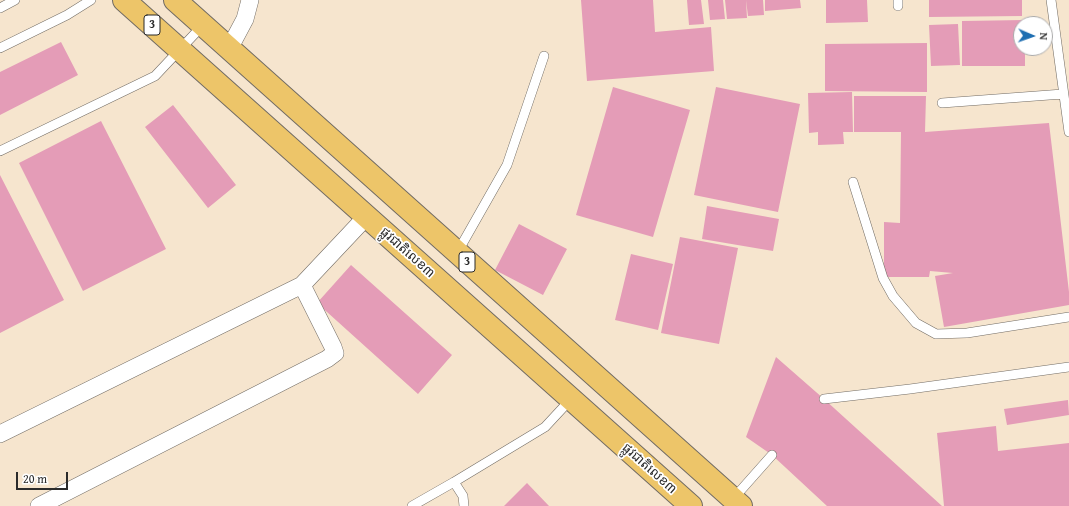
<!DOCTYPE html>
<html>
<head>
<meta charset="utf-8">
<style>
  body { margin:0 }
  #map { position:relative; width:1069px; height:506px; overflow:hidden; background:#f6e5ce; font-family:"Gentium Book Plus",serif }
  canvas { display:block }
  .north { position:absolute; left:1013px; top:16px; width:40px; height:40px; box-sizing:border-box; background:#fff; border:1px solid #aaa; border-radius:50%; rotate:92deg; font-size:11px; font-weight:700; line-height:16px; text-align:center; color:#2b2b2b }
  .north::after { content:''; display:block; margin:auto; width:14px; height:18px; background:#1f6fb2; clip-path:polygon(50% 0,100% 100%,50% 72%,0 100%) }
  .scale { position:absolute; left:16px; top:472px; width:52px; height:18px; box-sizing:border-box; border:2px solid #2b2b2b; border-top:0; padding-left:5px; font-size:12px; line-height:14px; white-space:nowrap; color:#2b2b2b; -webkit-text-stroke:3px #fff; paint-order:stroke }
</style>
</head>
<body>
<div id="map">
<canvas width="1069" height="506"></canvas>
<div class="north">N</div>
<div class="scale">20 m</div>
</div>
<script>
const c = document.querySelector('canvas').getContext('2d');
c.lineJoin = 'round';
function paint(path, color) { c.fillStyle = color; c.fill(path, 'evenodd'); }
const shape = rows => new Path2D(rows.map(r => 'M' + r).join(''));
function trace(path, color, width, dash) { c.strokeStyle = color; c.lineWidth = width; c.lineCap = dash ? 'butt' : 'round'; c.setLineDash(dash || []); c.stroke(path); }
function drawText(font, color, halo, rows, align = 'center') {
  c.font = font + ' "Gentium Book Plus","Noto Sans Khmer",serif'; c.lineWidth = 3.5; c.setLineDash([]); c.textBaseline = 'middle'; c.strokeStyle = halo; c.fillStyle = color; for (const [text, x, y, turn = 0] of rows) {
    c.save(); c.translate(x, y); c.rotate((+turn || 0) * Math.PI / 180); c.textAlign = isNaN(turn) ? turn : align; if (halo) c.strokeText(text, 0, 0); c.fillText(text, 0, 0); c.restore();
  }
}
paint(shape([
  [581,0,653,0,655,32,711,27,714,71,587,81],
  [687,0,701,0,704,24,689,25],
  [708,0,723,0,725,19,710,20],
  [725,0,746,0,747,18,727,19],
  [746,0,763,0,764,15,748,16],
  [765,0,800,0,801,8,765,11],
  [826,0,867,0,868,22,826,23],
  [929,0,1022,0,1022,16,929,17],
  [1024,20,1024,24,1021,24,1021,48,1025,48,1025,66,962,66,962,21],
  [958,24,960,65,931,66,929,25],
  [61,42,78,75,0,115,0,72],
  [927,43,927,92,825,91,825,44],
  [613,87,690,110,653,237,576,215],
  [716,87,800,104,778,212,694,195],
  [852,92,853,132,843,132,844,144,818,145,818,132,809,133,808,93],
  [854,96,926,96,925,132,1049,123,1069,292,1069,305,944,327,935,276,953,273,930,271,929,277,884,277,884,222,900,223,901,132,854,132],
  [173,105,236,185,208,208,145,127],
  [101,121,166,249,83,291,19,163],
  [0,175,64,300,0,333],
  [707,206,779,219,773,251,702,239],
  [519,224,567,249,543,295,495,270],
  [680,237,738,248,719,344,661,333],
  [631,254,673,264,658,330,615,320],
  [351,265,452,355,418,394,317,303],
  [776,357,824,399,942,506,827,506,772,455,746,437],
  [1068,400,1069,415,1007,425,1004,409],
  [996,426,998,451,1069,443,1069,506,944,506,937,433],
  [527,483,549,506,504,506]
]), '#e49cb7');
const lane = shape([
  [898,0,898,6],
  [1051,0,1069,132],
  [0,8,15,0],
  [0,48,67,15,91,0],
  [942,103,1063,94],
  [0,151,155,76,203,25],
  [853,182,883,278,893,296,916,323,936,334,967,333,1069,317],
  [457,253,507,165,544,56],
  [824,399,910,389,1069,367],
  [454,482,463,496,464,506],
  [733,499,772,455],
  [412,506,454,482,545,427,571,399]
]);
const street = shape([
  [229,49,245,19,250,0],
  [0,434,302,285,366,217],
  [39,506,327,359,335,353,333,347,302,285]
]);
const highway = shape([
  [124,0,691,506],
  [175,0,741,506]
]);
trace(lane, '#726c64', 10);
trace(street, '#726c64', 18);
trace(highway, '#726c64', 24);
trace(lane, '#fff', 9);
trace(street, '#fff', 17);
trace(highway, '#edc569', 22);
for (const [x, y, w] of [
  [152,25,16],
  [467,262,16]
]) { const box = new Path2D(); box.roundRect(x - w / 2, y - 10, w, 20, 3); c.fillStyle = '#fff'; c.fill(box); trace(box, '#2b2b2b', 1); }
drawText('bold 12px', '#2b2b2b', null, [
  ["3",152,25],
  ["3",467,262]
]);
drawText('13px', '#2b2b2b', '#fff', [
  ["ផ្លូវជាតិលេខ៣",407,253,42],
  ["ផ្លូវជាតិលេខ៣",649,469,42]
]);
</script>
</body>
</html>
